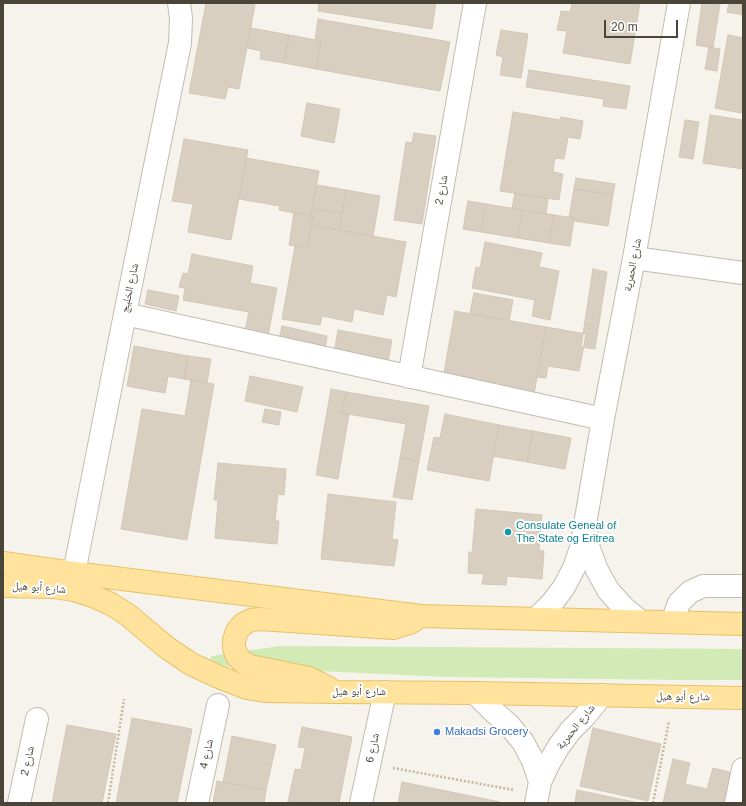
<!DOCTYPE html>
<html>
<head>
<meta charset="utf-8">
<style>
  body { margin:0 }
  #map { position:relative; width:746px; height:806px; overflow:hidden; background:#f6f3ec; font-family:Helvetica,sans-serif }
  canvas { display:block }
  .frame { position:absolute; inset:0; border:4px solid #4b4439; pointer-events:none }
  .scale { position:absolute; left:604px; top:20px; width:74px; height:18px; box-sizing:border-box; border:2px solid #4b4439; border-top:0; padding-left:5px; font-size:12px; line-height:14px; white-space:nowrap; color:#4b4439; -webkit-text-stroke:3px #fff; paint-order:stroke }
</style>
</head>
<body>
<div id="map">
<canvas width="746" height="806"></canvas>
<div class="frame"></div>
<div class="scale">20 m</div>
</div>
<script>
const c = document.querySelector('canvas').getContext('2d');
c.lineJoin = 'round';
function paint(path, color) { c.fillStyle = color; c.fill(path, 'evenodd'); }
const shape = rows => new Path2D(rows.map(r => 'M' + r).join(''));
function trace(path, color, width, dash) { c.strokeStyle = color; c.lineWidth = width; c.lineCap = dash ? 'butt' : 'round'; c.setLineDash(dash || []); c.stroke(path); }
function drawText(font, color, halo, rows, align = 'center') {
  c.font = font + ' Helvetica,"Noto Naskh Arabic",sans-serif'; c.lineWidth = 4; c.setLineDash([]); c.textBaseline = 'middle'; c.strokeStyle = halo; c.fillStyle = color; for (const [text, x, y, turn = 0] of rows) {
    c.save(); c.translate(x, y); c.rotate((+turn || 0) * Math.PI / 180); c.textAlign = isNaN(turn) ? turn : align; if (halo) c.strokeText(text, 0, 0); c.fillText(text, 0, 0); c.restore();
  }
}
paint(shape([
  [280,646,743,649,743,680,686,680,447,677,210,666,211,656]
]), '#d2eab5');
const building = shape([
  [206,3,242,3,255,5,239,89,228,87,225,99,189,93,206,3],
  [319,3,436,3,432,29,318,11,319,3],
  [572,3,640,3,630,64,563,53,567,31,557,30,561,11,570,12,572,3],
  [702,3,720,4,713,48,696,45,702,3],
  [729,3,743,3,743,15,727,12,729,3],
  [318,19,450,42,440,91,316,69,321,41,315,40,318,19],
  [251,28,289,35,284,63,260,59,261,51,247,48,251,28],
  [501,30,528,34,521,78,500,75,503,57,496,55,501,30],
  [289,35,321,41,316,69,284,63,289,35],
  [728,35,743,38,743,102,741,113,715,108,728,35],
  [709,47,720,49,717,71,705,69,709,47],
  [529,70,630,86,626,109,603,106,604,99,526,87,529,70],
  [307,103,340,109,334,143,301,136,307,103],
  [513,112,560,120,561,117,583,121,580,139,568,137,564,159,555,158,553,172,563,174,559,200,500,191,513,112],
  [710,115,743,120,743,169,703,163,710,115],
  [685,120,699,122,693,159,679,157,685,120],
  [414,133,436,136,422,224,394,220,406,142,412,143,414,133],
  [184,139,248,150,231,240,188,232,193,204,172,201,184,139],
  [246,158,319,171,311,216,279,210,280,206,239,199,246,158],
  [576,178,615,184,613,195,574,189,576,178],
  [317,185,346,190,342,213,312,209,317,185],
  [574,189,613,195,608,226,574,221,574,218,569,217,574,189],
  [346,190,380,196,373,236,339,230,346,190],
  [515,193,548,198,546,214,512,208,515,193],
  [468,201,486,204,481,232,463,229,468,201],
  [486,204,522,210,518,238,481,232,486,204],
  [312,209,342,213,339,230,311,225,313,216,311,216,312,209],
  [522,210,554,215,549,243,518,238,522,210],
  [294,213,313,216,307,248,289,245,294,213],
  [554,215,574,218,570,246,549,243,554,215],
  [311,225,406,242,396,297,387,295,383,315,354,309,352,322,322,316,320,325,282,319,295,246,307,248,311,225],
  [485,242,542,253,539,267,559,271,550,320,532,316,535,300,472,288,476,267,480,268,485,242],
  [192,254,253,266,250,283,277,288,268,336,245,331,249,312,183,300,185,288,179,287,183,273,188,274,192,254],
  [593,269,607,272,595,349,581,347,593,269],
  [148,290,179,296,176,311,145,304,148,290],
  [474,293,513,300,509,321,470,313,474,293],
  [455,311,546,327,534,394,443,378,455,311],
  [282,326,327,336,325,350,279,341,282,326],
  [546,327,586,334,579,371,548,366,546,378,537,377,546,327],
  [338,330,392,340,388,362,334,352,338,330],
  [134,346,188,356,184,379,168,376,165,393,127,386,134,346],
  [188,356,211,359,207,383,184,379,188,356],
  [250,376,303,387,297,412,245,401,250,376],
  [191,380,214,384,187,540,121,529,142,409,185,416,191,380],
  [331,389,346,392,342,413,349,414,338,479,316,475,331,389],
  [346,392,429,406,419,461,400,458,406,424,342,413,346,392],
  [265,409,281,412,279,425,262,422,265,409],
  [445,414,499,425,489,481,427,470,434,437,440,438,445,414],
  [499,425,533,431,527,462,493,456,499,425],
  [533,431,571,438,565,469,527,462,533,431],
  [400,458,419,461,412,500,393,497,400,458],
  [218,463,286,469,284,495,278,494,275,521,279,521,277,544,215,538,218,500,214,500,218,463],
  [328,494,396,502,392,539,398,540,394,566,321,559,328,494],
  [476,509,542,515,539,550,544,551,542,579,507,576,506,585,482,584,484,574,468,573,469,552,472,553,476,509],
  [132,718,192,729,177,803,116,803,132,718],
  [67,725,116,734,102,803,52,803,67,725],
  [302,727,352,737,339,803,288,802,295,769,301,770,305,748,298,747,302,727],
  [593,728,661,744,648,801,580,786,593,728],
  [232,736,276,745,266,790,223,782,232,736],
  [673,759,690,763,685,784,707,789,713,768,737,774,730,803,663,803,673,759],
  [217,781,266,790,264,803,213,803,217,781],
  [402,782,500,802,499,803,398,803,402,782],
  [577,790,639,803,575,803,577,790]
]);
paint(building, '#d8cfc1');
trace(building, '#d3c7b4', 1);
const minor = shape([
  [634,258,743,273],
  [125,314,603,419],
  [409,377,475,3],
  [586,530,589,549,597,570,608,590,623,607,640,621],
  [74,573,125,314,180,43,181,18,179,3],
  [537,618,552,603,564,587,574,568,581,548,603,419,634,258,679,3],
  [672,622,679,603,690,592,703,586,743,586],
  [475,693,493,711,509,725,523,742,533,761,540,782],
  [19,803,37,719],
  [197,803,218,705],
  [361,803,385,692],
  [536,803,540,782,549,763,559,746,571,730,585,716,602,695],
  [736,803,743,769]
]);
const major = shape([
  [3,563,74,573,421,616,743,624],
  [3,586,54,587,74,590,93,596,111,604,128,615,166,647,191,664,219,677,247,688,265,691,335,692,475,693,743,698],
  [329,688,309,678,250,666,243,662,237,656,234,648,234,640,237,631,243,624,251,620,260,619,393,628,412,622,420,616]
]);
trace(minor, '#c2bbae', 24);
trace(major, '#e6c16a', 24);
trace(shape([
  [393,768,514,790],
  [108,803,124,699],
  [653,803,669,721]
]), '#c4b79f', 2.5, [2, 2]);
trace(minor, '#fff', 22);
trace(major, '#ffe39c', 22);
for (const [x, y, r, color] of [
  [508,532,4,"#0f9aa8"],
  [437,732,4,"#3f7fe0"]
]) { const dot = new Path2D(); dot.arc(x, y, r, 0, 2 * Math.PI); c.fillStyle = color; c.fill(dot); trace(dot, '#fff', 1.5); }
drawText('11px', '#4b4439', '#fff', [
  ["شارع 2",442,190,-80],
  ["شارع الحمرية",633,265,-79],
  ["شارع الخليج",130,288,-78],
  ["شارع أبو هيل",39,588,4],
  ["شارع أبو هيل",359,692],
  ["شارع أبو هيل",683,697,1],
  ["شارع الحمرية",576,727,-51],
  ["شارع 6",373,748,-78],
  ["شارع 4",207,754,-78],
  ["شارع 2",28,761,-78]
]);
drawText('11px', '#0d838f', '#fff', [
  ["Consulate Geneal of",516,526],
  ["The State og Eritrea",516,539]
], 'left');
drawText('11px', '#366cbe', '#fff', [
  ["Makadsi Grocery",445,732]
], 'left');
</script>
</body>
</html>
